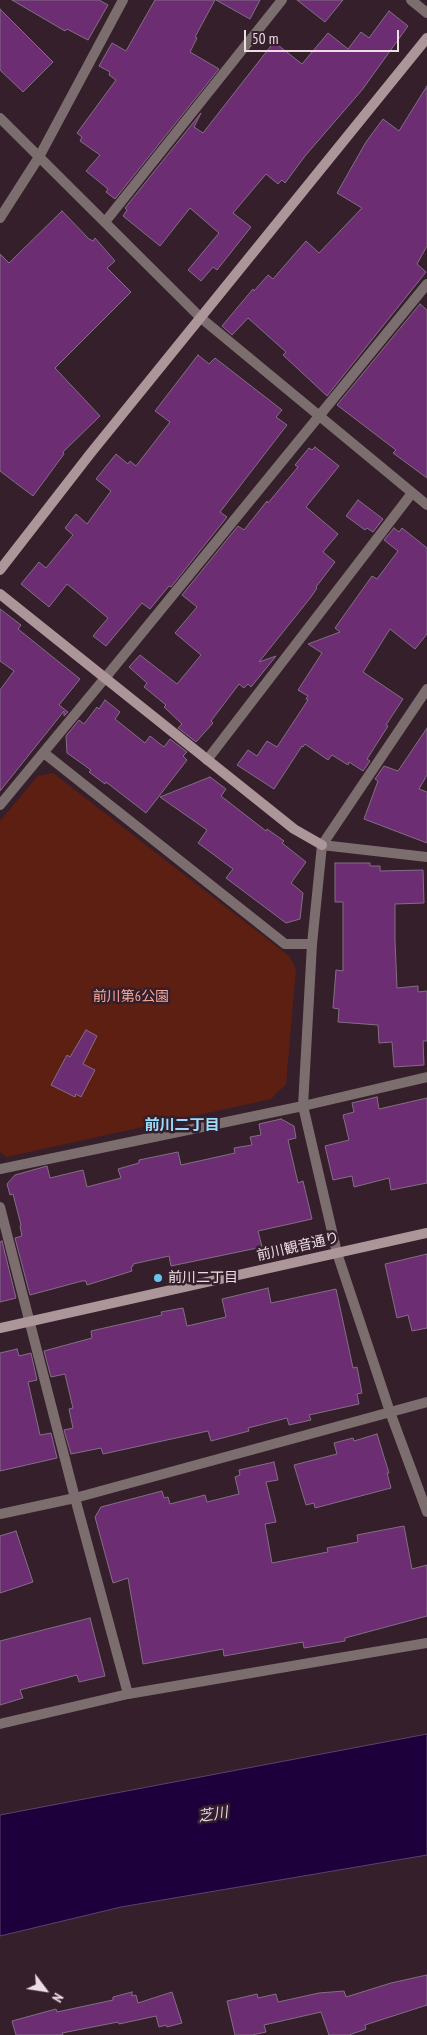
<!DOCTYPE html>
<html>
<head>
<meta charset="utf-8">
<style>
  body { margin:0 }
  #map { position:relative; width:427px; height:2035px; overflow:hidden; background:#351f2b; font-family:"PT Sans Narrow",sans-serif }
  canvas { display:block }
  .north { position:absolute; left:20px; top:1965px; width:50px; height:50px; -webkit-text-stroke:4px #351f2b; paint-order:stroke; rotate:121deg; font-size:14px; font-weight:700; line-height:20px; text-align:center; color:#ecdde4 }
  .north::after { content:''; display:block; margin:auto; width:18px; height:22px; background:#ecdde4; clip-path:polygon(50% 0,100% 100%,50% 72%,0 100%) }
  .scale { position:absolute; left:244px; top:30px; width:155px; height:22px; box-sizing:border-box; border:2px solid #ecdde4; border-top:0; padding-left:6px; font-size:15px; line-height:18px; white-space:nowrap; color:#ecdde4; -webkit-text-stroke:4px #351f2b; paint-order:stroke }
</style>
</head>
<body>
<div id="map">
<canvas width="427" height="2035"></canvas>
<div class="north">N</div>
<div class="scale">50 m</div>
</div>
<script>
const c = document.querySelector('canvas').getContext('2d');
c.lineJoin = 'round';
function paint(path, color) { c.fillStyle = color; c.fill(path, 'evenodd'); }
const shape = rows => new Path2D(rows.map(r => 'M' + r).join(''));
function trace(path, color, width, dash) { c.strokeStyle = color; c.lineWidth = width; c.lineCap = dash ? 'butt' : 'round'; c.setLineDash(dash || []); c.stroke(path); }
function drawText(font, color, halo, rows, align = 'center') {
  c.font = font + ' "PT Sans Narrow","Noto Sans JP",sans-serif'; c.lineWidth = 5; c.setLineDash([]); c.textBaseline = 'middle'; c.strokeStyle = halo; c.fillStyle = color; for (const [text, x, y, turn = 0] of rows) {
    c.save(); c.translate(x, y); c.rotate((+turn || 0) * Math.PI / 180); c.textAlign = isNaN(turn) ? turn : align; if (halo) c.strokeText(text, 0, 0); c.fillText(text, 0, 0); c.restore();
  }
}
paint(shape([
  [53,773,289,956,296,969,286,1084,271,1099,6,1157,0,1152,0,821,38,776]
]), '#5e1f13');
const water = shape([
  [427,1734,427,1855,121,1907,0,1936,0,1815,427,1734]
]);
paint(water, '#1d003b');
trace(water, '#5b426e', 1);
const building = shape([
  [12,0,99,0,108,5,88,40,67,29,65,31,12,0],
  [155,0,215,0,195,37,197,38,190,52,219,69,115,199,106,192,108,189,86,171,100,155,80,141,82,137,77,133,116,80,109,75,110,72,99,66,112,43,126,51,155,0],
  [216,0,260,0,250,19,216,0],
  [297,0,343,0,325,22,297,0],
  [0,9,53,62,23,92,0,70,0,9],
  [389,11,408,26,362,90,305,156,285,183,282,180,278,184,266,174,233,213,251,227,217,270,213,267,201,281,188,270,219,233,190,208,160,246,123,216,127,210,125,208,201,113,194,127,203,133,274,42,302,64,328,33,348,49,361,32,369,38,389,11],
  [427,86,427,246,417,264,426,272,327,396,283,355,286,352,248,318,232,335,222,326,253,289,254,291,268,275,273,279,306,241,319,253,362,208,337,193,366,142,383,119,399,131,427,86],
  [62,211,89,239,93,241,95,238,115,261,107,268,131,292,55,368,100,416,63,452,64,454,33,496,0,471,0,254,9,263,62,211],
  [420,304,427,310,427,478,393,453,396,450,337,405,420,304],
  [198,355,209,364,215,358,282,410,276,417,287,425,220,512,227,517,171,587,169,586,150,609,142,603,106,646,93,636,108,618,67,584,49,607,21,584,39,562,46,568,73,535,65,528,76,514,87,524,111,491,96,479,116,454,128,464,130,461,136,466,170,422,155,411,198,355],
  [315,447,339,466,306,507,338,534,323,552,335,562,316,587,317,588,311,597,259,662,276,656,251,687,248,684,244,688,239,684,211,721,213,723,196,742,178,728,182,724,164,707,166,705,144,687,147,683,129,667,140,655,177,684,201,655,175,633,197,607,182,595,238,526,244,530,267,501,268,503,298,467,295,465,309,448,312,450,315,447],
  [358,500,383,519,373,532,367,528,365,530,346,516,358,500],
  [394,528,399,532,402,528,427,548,427,634,415,649,390,629,363,672,403,699,386,725,388,726,367,759,370,761,363,771,349,762,348,765,332,755,328,760,305,744,303,747,302,746,274,789,237,765,248,750,257,756,267,741,277,747,308,700,306,699,308,696,298,690,322,653,308,644,340,632,335,628,372,576,377,579,398,551,384,540,394,528],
  [0,609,21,625,18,629,80,679,59,705,68,712,64,716,64,711,0,791,0,690,14,671,0,661,0,609],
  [105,700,120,712,115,719,145,743,150,736,164,747,170,739,187,752,183,756,187,760,146,813,106,782,105,784,89,772,91,770,67,753,66,736,79,720,84,724,97,707,99,709,105,700],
  [427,728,427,775,419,789,427,792,427,843,364,819,378,781,375,779,384,766,398,771,427,728],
  [210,777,226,789,221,796,266,831,267,829,284,841,282,843,306,862,291,883,303,893,300,919,286,923,226,878,233,869,198,843,207,830,160,797,210,777],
  [335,863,370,863,370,866,380,866,380,871,423,870,424,903,395,904,395,940,397,988,418,986,418,992,427,991,427,1041,423,1041,424,1065,394,1067,392,1042,379,1043,378,1025,338,1022,339,1009,333,1008,336,970,343,971,343,902,335,902,335,863],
  [86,1030,97,1036,83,1064,95,1070,81,1097,76,1094,75,1097,51,1085,67,1055,70,1057,86,1030],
  [377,1097,379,1109,427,1098,427,1183,391,1190,389,1178,354,1187,352,1176,333,1180,325,1146,349,1140,343,1115,354,1112,352,1103,377,1097],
  [281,1119,294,1126,296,1138,288,1140,298,1183,303,1181,312,1219,258,1231,262,1247,171,1266,169,1256,133,1264,133,1266,131,1267,132,1271,87,1285,86,1281,82,1281,30,1295,15,1238,22,1236,20,1226,21,1225,13,1194,10,1195,7,1184,15,1175,47,1166,50,1178,83,1170,87,1187,121,1178,118,1169,139,1163,139,1160,178,1152,181,1165,235,1153,234,1148,252,1145,250,1137,261,1135,259,1124,281,1119],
  [2,1241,16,1298,0,1302,0,1242,2,1241],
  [427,1254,427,1328,412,1331,408,1315,397,1318,385,1264,427,1254],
  [268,1288,271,1303,336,1289,353,1368,357,1367,362,1393,357,1394,359,1404,309,1415,311,1420,289,1425,287,1418,248,1428,249,1431,211,1441,208,1431,103,1454,101,1448,71,1454,64,1430,73,1428,69,1409,73,1408,65,1374,51,1377,44,1351,92,1338,91,1331,162,1315,161,1312,183,1308,187,1326,226,1317,222,1299,268,1288],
  [17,1349,19,1356,31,1353,37,1380,28,1382,40,1435,51,1433,57,1458,0,1471,0,1353,17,1349],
  [377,1434,389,1473,387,1473,391,1488,315,1508,314,1503,306,1505,294,1465,337,1454,334,1443,353,1438,354,1441,377,1434],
  [274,1462,278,1480,266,1482,276,1522,265,1524,272,1563,328,1552,327,1548,358,1542,357,1535,404,1526,412,1569,427,1565,427,1616,345,1638,345,1641,304,1648,303,1642,224,1656,223,1649,143,1664,128,1578,113,1583,95,1517,101,1507,162,1491,164,1498,168,1497,170,1504,205,1495,207,1502,239,1494,235,1477,240,1475,239,1470,274,1462],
  [16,1531,33,1582,0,1593,0,1536,16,1531],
  [90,1618,105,1676,79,1682,77,1675,20,1690,23,1698,0,1705,0,1641,90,1618],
  [427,1975,427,2005,365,2025,366,2029,349,2035,329,2035,321,2012,264,2025,266,2032,252,2035,235,2035,227,2001,257,1994,258,1998,276,1994,278,2002,319,1993,344,1991,346,1997,391,1983,427,1975],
  [132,1992,132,1996,136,1995,138,2003,172,1992,182,2023,167,2027,166,2025,159,2027,156,2016,119,2024,118,2022,62,2033,63,2035,16,2035,12,2021,56,2009,57,2012,113,2000,113,1997,132,1992]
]);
paint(building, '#6c2d73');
trace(building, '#826f84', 1);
trace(shape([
  [411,0,427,13],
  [0,118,201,318,427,505],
  [0,218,39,157,123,0],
  [105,222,282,0],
  [427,689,322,845,312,944,303,1106,337,1253,390,1412,427,1512],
  [44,753,285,944,312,944],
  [207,760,412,493],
  [0,805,105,678,427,284],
  [322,845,427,857],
  [0,1169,303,1106,427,1077],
  [0,1207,75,1498,128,1694],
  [0,1514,75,1498,427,1402],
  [0,1724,128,1694,427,1643]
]), '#7c6e6f', 10);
trace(shape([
  [0,570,90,454,427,38],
  [0,594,294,829,322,845],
  [0,1328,427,1233]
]), '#ac9699', 10);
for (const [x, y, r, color] of [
  [158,1278,5,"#66c4ef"]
]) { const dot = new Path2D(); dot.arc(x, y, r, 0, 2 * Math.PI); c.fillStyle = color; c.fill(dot); trace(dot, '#351f2b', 2); }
drawText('14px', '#f6a897', '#351f2b', [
  ["前川第6公園",131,997]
]);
drawText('14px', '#ecdde4', '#351f2b', [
  ["前川観音通り",298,1247,-13]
]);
drawText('14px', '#ecdde4', '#351f2b', [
  ["前川二丁目",168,1278]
], 'left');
drawText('bold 15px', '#9adcfc', '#351f2b', [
  ["前川二丁目",182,1126]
]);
drawText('italic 15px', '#ded7ee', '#351f2b', [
  ["芝川",213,1815,-9]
]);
</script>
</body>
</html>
